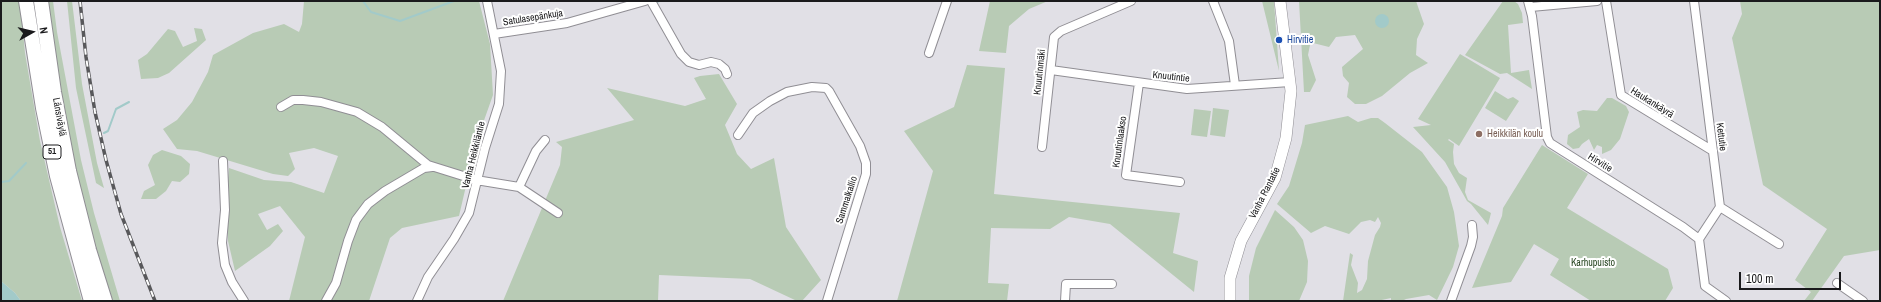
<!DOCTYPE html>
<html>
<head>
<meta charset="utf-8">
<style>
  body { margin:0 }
  #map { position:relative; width:1881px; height:302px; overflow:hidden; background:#e1e0e6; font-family:"Archivo Narrow",sans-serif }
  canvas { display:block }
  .frame { position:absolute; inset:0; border:2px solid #1a1a1c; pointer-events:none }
  .north { position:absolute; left:12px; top:12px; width:40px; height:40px; -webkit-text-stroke:3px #fff; paint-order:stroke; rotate:82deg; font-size:11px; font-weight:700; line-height:16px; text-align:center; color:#1a1a1c }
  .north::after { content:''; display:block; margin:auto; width:14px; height:18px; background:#1a1a1c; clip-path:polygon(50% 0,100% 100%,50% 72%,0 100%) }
  .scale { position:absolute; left:1739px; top:272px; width:102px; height:18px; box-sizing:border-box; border:2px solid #1a1a1c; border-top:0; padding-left:5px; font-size:12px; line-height:14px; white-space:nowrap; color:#1a1a1c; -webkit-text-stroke:3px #fff; paint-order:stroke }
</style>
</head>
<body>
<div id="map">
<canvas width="1881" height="302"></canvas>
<div class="frame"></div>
<div class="north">N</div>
<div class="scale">100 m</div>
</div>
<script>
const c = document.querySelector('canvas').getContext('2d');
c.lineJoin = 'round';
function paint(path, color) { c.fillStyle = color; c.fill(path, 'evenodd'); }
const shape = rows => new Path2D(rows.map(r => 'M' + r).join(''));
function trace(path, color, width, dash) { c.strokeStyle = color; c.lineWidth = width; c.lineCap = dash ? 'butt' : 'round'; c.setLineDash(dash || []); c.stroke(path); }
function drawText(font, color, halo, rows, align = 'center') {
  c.font = font + ' "Archivo Narrow",sans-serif'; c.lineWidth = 4; c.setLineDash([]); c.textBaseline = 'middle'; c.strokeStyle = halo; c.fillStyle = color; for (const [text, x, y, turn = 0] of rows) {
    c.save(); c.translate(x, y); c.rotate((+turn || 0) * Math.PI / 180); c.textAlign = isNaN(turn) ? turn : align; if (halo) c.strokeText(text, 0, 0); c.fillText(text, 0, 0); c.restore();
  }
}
paint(shape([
  [1,1,20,1,25,53,40,141,60,227,82,301,21,301,15,293,1,281],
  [48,1,53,1,57,32,81,160,94,213,120,301,113,301,92,236,68,135,49,20],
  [67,1,72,1,82,84,97,163,104,188,96,183,76,88],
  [304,1,479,1,490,44,493,95,476,143,459,216,402,228,390,238,369,301,289,301,305,237,280,206,258,214,267,230,278,224,283,231,270,246,235,271,228,241,227,195,229,168,264,180,291,182,324,193,338,156,314,148,289,153,295,169,288,176,273,174,197,151,177,149,163,129,177,120,192,102,208,72,213,55,253,33,284,24,299,32,302,24],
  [990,1,1048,1,1029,9,1009,26,1006,53,979,51],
  [1262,1,1274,1,1279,71],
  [1299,1,1416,1,1424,24,1417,39,1416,55,1428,63,1410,73,1382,96,1366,104,1355,104,1347,97,1349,83,1343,76,1342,67,1363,49,1355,35,1336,37,1329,47,1313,43,1310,45,1308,55,1316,80,1310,92,1304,92],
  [1503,1,1514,1,1518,4,1522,13,1523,23,1508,25,1511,73,1529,70,1532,89,1507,73,1500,74,1465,55],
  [1740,1,1880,1,1880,250,1844,256,1812,301,1804,301,1811,292,1795,280,1827,229,1763,185,1732,38,1742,14],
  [194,28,202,29,206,40,169,73,158,78,141,79,138,60,147,54,168,29,175,31,183,47,197,41],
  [1460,54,1500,78,1459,146,1449,139,1448,140,1454,144,1453,152,1454,164,1459,173,1467,178,1465,192,1468,200,1491,213,1488,225,1471,204,1467,201,1445,162,1413,127,1431,125,1418,119],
  [967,65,1005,68,994,194,1180,213,1173,253,1198,261,1194,292,1110,224,1069,217,1050,229,991,228,988,283,1009,284,1007,301,897,301,933,171,904,131,954,107],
  [719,74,737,104,725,125,737,154,751,169,774,158,786,227,821,280,802,301,797,301,750,279,659,275,658,301,503,301,560,165,562,147,556,142,634,120,607,88,685,106,706,99,694,78,700,76],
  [1495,91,1508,99,1513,97,1519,101,1506,121,1485,108],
  [1607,98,1612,98,1626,106,1629,112,1620,139,1611,150,1602,154,1602,147,1597,145,1594,150,1589,139,1582,144,1579,148,1573,149,1567,144,1568,135,1580,127,1577,112,1583,110,1597,111],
  [1213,108,1229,110,1225,137,1210,135],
  [1194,109,1211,111,1207,137,1191,135],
  [1348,116,1358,122,1371,118,1378,118,1385,123,1422,152,1447,187,1454,212,1459,246,1453,267,1437,300,1429,295,1406,299,1402,301,1391,301,1391,298,1377,301,1343,301,1350,253,1353,255,1351,265,1358,283,1357,293,1362,290,1367,279,1368,261,1375,235,1380,227,1381,223,1378,217,1375,222,1370,220,1361,222,1349,234,1325,226,1311,233,1277,204,1289,186,1302,143,1305,125],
  [1542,145,1588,174,1567,208,1668,269,1673,288,1665,301,1591,301,1550,275,1559,259,1534,244,1511,282,1472,288,1502,216,1503,208],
  [162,150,181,156,190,164,189,174,180,182,172,181,166,191,156,199,141,199,144,191,155,185,148,165,153,155],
  [1275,210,1294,227,1303,240,1308,261,1307,282,1299,301,1249,301,1249,276,1256,248]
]), '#b8cbb5');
paint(shape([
  '1375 21a7 7 0 1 1 14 0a7 7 0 1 1-14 0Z',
  [1,281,15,293,21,301,1,301]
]), '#a2cac9');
trace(shape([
  [363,1,371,12,400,21,454,1],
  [657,2,659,1],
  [104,133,108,131,116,109,129,102],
  [1,182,9,181,26,163]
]), '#a2cac9', 2);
const minor = shape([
  [651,1,681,54,689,62,699,65,711,62,719,64,725,69,727,74],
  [1213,1,1229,41,1235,85],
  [1528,1,1532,16,1547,137,1550,143,1683,227,1699,239,1705,286,1726,301],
  [1606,1,1621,95,1713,151],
  [1694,1,1720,207,1779,244],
  [1531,7,1597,1],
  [494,34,567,23,645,1],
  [929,53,947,1],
  [1051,70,1187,89,1290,82],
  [1139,83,1126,175,1180,182],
  [281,107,293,100,303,100,321,102,357,112,382,127,428,165,476,180,519,187,536,151,545,140],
  [738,135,753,113,770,101,787,92,812,87,826,88,829,91,860,146,866,163,866,174,827,301],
  [1042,147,1054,37,1061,31,1131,1],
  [223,161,225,210,222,243,225,265,232,282,244,301],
  [519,187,558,213],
  [1699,239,1720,207],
  [1837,283,1863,301],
  [326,301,336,283,348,241,356,220,368,204,385,191,424,168,432,167],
  [417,301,428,277,454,239,469,213,485,148,499,104,501,71,487,1],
  [1065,301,1066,284,1112,284],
  [1451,301,1471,246,1473,237,1472,225]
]);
const secondary = shape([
  [1230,301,1230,278,1241,241,1275,178,1286,138,1291,91,1280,1]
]);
const motorway = shape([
  [26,1,43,108,57,176,91,301],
  [41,1,54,92,69,171,89,250,105,301]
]);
trace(minor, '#908e94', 10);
trace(secondary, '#908e94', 12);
trace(motorway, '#908e94', 16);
trace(minor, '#fff', 8);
trace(secondary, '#fff', 11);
trace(motorway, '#fff', 14);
const rail = shape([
  [80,1,86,57,95,112,106,160,121,214,155,301]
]);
trace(rail, '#58585b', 3.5);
trace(rail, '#fff', 2, [6]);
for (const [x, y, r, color] of [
  [1279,40,4,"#1a4fb4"],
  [1479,134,4,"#8d6e63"]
]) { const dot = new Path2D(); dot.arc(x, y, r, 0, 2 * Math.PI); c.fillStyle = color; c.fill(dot); trace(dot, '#fff', 1.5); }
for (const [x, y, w] of [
  [52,152,18]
]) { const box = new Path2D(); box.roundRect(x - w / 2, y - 7, w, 14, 3); c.fillStyle = '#fff'; c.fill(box); trace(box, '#1a1a1c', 1); }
drawText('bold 9px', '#1a1a1c', null, [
  ["51",52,152]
]);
drawText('10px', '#1a1a1c', '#fff', [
  ["Satulasepänkuja",533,18,-9],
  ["Knuutinmäki",1040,72,-84],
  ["Knuutintie",1171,77,6],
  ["Haukankäyrä",1652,103,32],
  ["Länsiväylä",59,117,80],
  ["Kettutie",1721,137,83],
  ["Knuutinlaakso",1120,142,-82],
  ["Vanha Heikkiläntie",474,155,-76],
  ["Hirvitie",1600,163,32],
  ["Vanha Rantatie",1265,193,-63],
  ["Sammalkallio",847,200,-72]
]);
drawText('10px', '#164399', '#fff', [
  ["Hirvitie",1287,40]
], 'left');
drawText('10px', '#785e54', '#fff', [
  ["Heikkilän koulu",1487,134]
], 'left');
drawText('10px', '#1f3e18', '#fff', [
  ["Karhupuisto",1593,263]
]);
</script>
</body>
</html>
